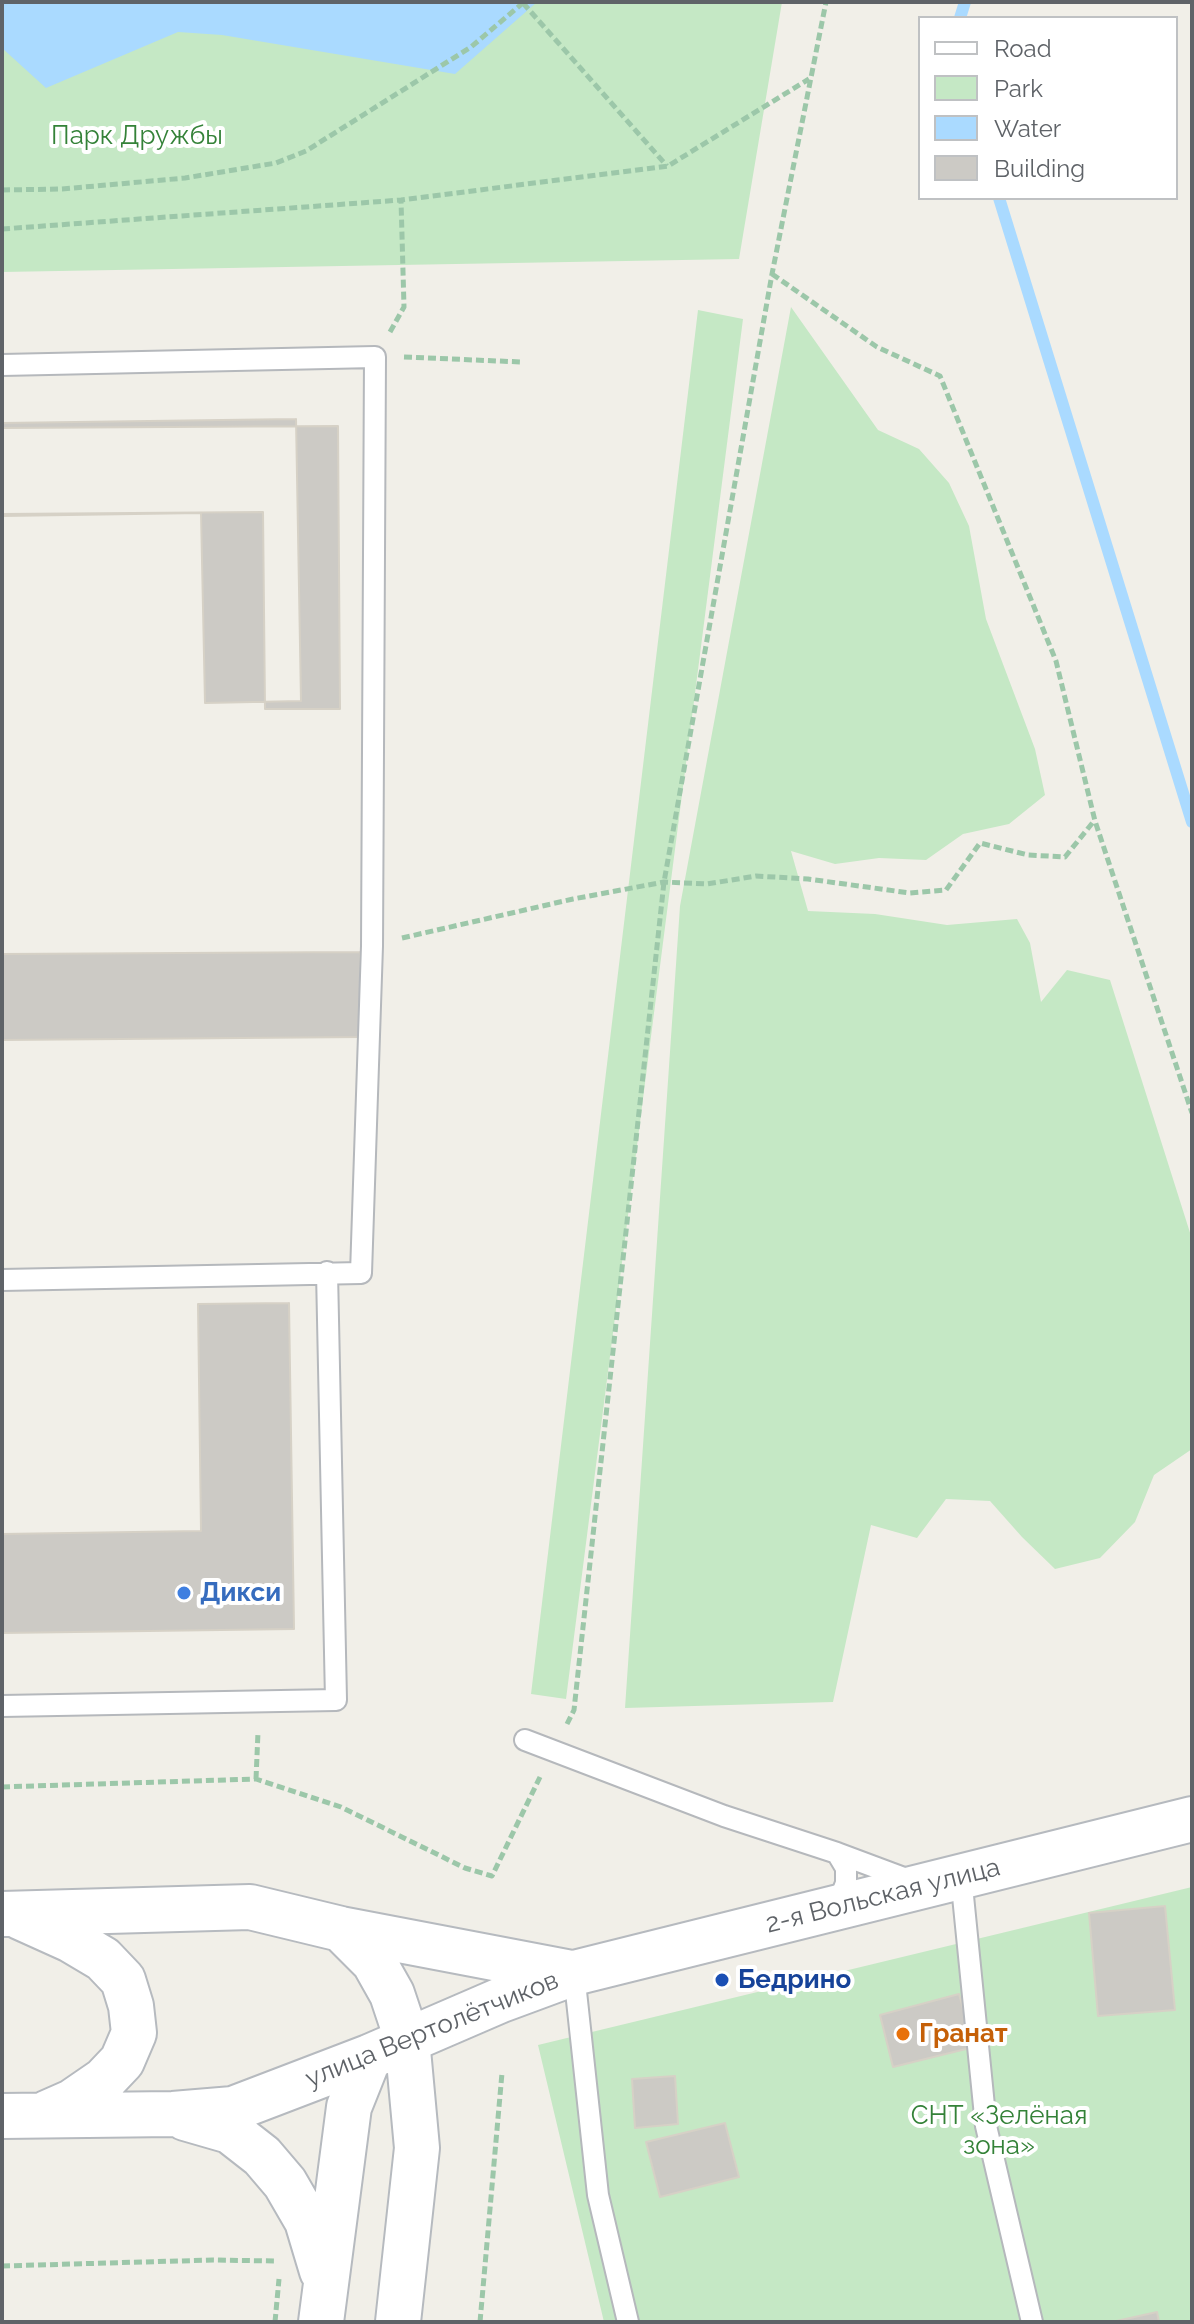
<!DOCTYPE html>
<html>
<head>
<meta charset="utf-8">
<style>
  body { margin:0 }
  #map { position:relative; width:1194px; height:2324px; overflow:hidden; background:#f1efe8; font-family:Raleway,sans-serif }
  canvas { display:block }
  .frame { position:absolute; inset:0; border:4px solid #5f6368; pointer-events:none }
  .legend { position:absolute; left:918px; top:16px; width:260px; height:184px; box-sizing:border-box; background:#fff; border:2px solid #bfc1c3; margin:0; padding:10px 14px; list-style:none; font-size:24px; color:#5f6368 }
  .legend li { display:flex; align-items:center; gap:16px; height:40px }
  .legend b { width:40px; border:2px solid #bfc1c3 }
</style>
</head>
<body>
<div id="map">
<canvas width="1194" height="2324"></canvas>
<div class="frame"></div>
<ul class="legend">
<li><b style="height:10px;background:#fff"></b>Road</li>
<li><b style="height:22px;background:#c5e8c5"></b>Park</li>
<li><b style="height:22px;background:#aadaff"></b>Water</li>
<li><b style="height:22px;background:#cccac5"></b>Building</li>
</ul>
</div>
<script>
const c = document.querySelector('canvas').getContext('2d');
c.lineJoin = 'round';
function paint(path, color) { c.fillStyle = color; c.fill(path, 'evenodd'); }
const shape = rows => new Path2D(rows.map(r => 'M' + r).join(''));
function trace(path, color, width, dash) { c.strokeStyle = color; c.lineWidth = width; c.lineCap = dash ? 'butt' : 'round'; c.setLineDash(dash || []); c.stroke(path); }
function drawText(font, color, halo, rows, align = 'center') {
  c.font = font + ' Raleway,sans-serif'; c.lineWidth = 8; c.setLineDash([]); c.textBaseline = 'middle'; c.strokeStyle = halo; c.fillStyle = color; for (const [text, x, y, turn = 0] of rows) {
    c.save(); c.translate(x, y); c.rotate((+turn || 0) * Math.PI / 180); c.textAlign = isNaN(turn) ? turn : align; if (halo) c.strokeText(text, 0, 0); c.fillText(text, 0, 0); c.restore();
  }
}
paint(shape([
  [2,2,782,2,739,259,2,272],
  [791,307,878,430,919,449,949,483,969,526,986,619,1035,749,1045,795,1009,824,963,834,926,860,879,858,835,864,791,851,808,911,875,914,947,925,1017,919,1030,943,1041,1002,1067,970,1110,980,1192,1239,1192,1449,1154,1475,1135,1522,1100,1558,1055,1569,1022,1537,990,1501,946,1499,917,1538,871,1525,833,1702,625,1708,680,906],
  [698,310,743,319,566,1699,531,1694],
  [1192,1887,1192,2322,604,2322,538,2045]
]), '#c5e8c5');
paint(shape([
  [2,2,537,2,455,74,222,35,178,32,46,88,2,48]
]), '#aadaff');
trace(shape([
  [960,18,965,2],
  [999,198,1192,822]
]), '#aadaff', 12);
const building = shape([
  [296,419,301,701,205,703,201,513,2,516,2,423,296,419],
  [338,426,340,709,265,709,263,512,2,514,2,428,338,426],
  [360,952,361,1037,2,1040,2,954,360,952],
  [289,1303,294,1629,2,1633,2,1534,201,1531,198,1304,289,1303],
  [1165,1906,1175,2010,1098,2016,1089,1913,1165,1906],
  [959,1994,974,2047,893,2067,880,2015,959,1994],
  [675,2076,678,2124,635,2128,632,2079,675,2076],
  [725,2123,739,2177,660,2197,646,2142,725,2123],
  [1157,2312,1159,2322,1112,2322,1157,2312]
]);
paint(building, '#cccac5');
trace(building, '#d6d1c6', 2);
const service = shape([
  [2,365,375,357,372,946,361,1273,2,1280],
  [2,1706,336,1700,327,1272],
  [525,1740,724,1816,837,1853,912,1881],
  [837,1853,846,1868,846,1883,837,1907],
  [961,1876,986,2126,1032,2322],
  [574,1973,598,2195,628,2322]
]);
const secondary = shape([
  [2,1914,250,1907,341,1929,572,1973],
  [20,1917,71,1940,103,1959,123,1980,131,2006,134,2033,122,2061,104,2080,72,2102,47,2113],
  [341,1929,374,1962,392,1994,407,2039,417,2148,398,2322],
  [2,2116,173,2114,233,2109,369,2057,501,2000,574,1973,1192,1819],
  [185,2118,230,2131,262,2156,285,2183,307,2221,322,2271],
  [321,2322,349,2107,369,2057]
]);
trace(service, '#b5b8bc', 24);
trace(secondary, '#b6babf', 48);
trace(shape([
  [523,3,667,166],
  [2,190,62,189,185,178,276,163,306,151,471,47,524,2],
  [2,229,401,200,668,166,809,79],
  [772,274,877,347,940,376,1056,661,1095,821,1192,1113],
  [390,332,404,307,401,200],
  [404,357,522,362],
  [402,938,573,899,664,882,707,884,756,876,808,879,910,893,946,890,980,843,1028,855,1065,857,1094,821],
  [567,1724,574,1710,664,882,772,274,826,2],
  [256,1779,258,1732],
  [2,1787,256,1779,341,1807,465,1868,492,1876,541,1775],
  [2,2266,213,2260,276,2261],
  [2,2321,2,2322],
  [275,2322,279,2279],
  [480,2322,502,2073]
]), '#9cc7a9', 5, [8, 4]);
trace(service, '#fff', 20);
trace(secondary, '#fff', 44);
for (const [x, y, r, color] of [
  [184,1593,8,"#3f7fe0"],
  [722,1980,8,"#1a4fb4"],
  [903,2034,8,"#e8710a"]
]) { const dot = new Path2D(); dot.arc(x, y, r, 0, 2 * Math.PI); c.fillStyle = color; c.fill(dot); trace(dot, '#fff', 3); }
drawText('26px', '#348238', '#fff', [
  ["Парк Дружбы",137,136],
  ["СНТ «Зелёная",999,2116],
  ["зона»",999,2146]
]);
drawText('bold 26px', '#366cbe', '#fff', [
  ["Дикси",200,1593]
], 'left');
drawText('26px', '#5f6368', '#fff', [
  ["2-я Вольская улица",883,1896,-14],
  ["улица Вертолётчиков",432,2030,-22]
]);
drawText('bold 26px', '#164399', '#fff', [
  ["Бедрино",738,1980]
], 'left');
drawText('bold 26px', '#c56008', '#fff', [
  ["Гранат",919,2034]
], 'left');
</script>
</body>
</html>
